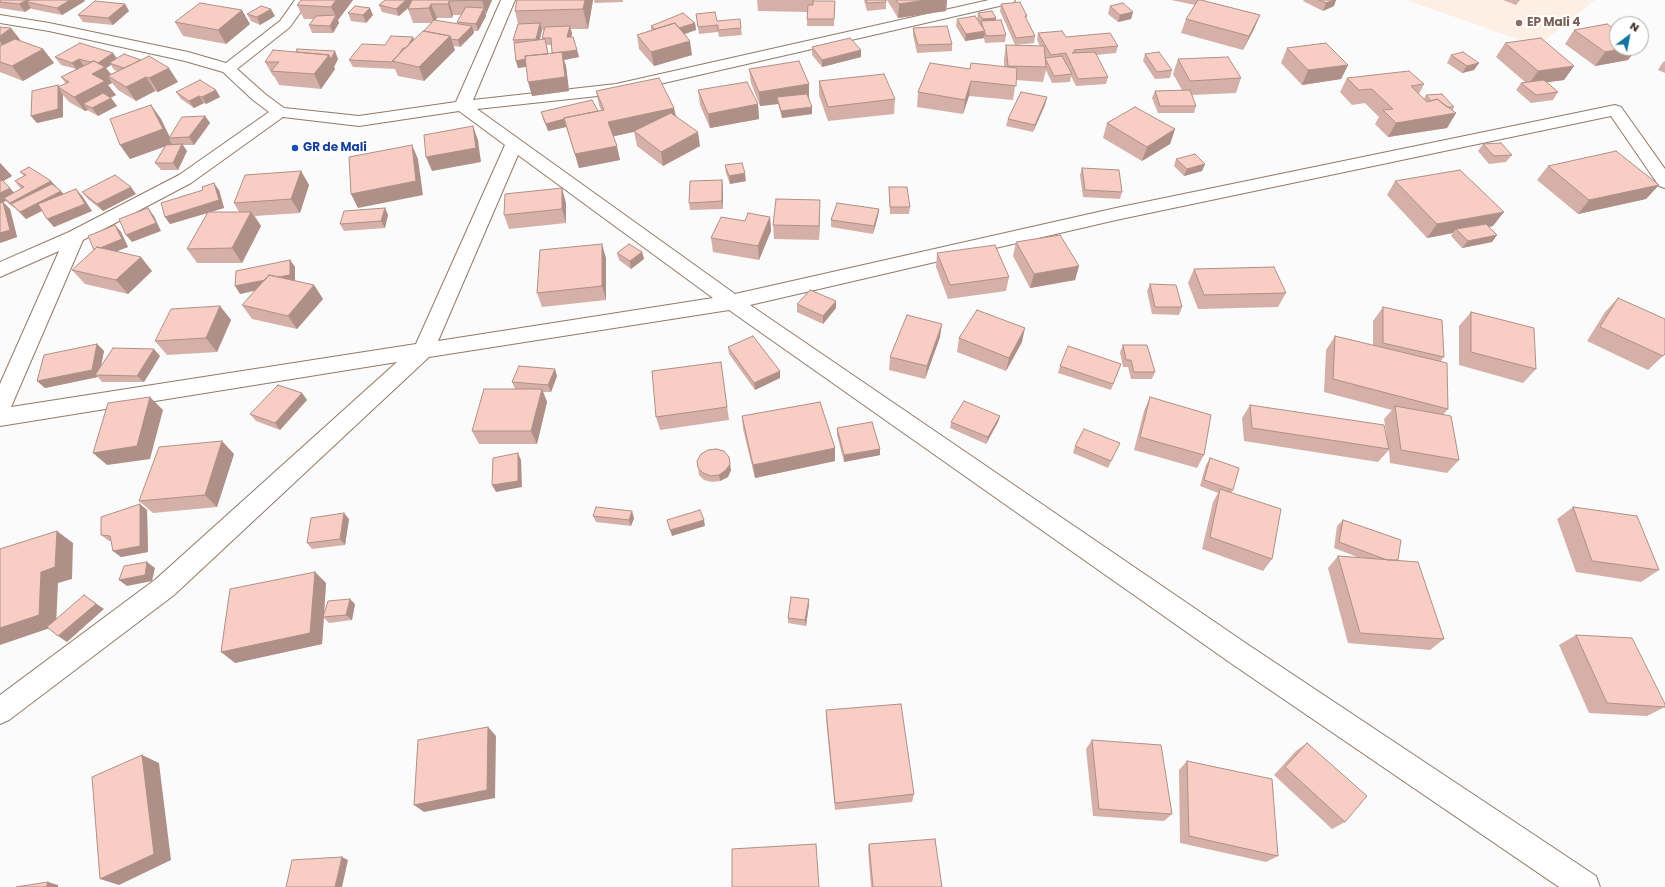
<!DOCTYPE html>
<html>
<head>
<meta charset="utf-8">
<style>
  body { margin:0 }
  #map { position:relative; width:1665px; height:887px; overflow:hidden; background:#fbfbfb; font-family:Poppins,sans-serif }
  canvas { display:block }
  .north { position:absolute; left:1609px; top:16px; width:40px; height:40px; box-sizing:border-box; background:#fff; border:1px solid #b0aba8; border-radius:50%; rotate:32deg; font-size:11px; font-weight:700; line-height:16px; text-align:center; color:#392e26 }
  .north::after { content:''; display:block; margin:auto; width:14px; height:18px; background:#1273a0; clip-path:polygon(50% 0,100% 100%,50% 72%,0 100%) }
</style>
</head>
<body>
<div id="map">
<canvas width="1665" height="887"></canvas>
<div class="north">N</div>
</div>
<script>
const c = document.querySelector('canvas').getContext('2d');
c.lineJoin = 'round';
function paint(path, color) { c.fillStyle = color; c.fill(path, 'evenodd'); }
const shape = rows => new Path2D(rows.map(r => 'M' + r).join(''));
function trace(path, color, width, dash) { c.strokeStyle = color; c.lineWidth = width; c.lineCap = dash ? 'butt' : 'round'; c.setLineDash(dash || []); c.stroke(path); }
function drawText(font, color, halo, rows, align = 'center') {
  c.font = font + ' Poppins,sans-serif'; c.lineWidth = 4; c.setLineDash([]); c.textBaseline = 'middle'; c.strokeStyle = halo; c.fillStyle = color; for (const [text, x, y, turn = 0] of rows) {
    c.save(); c.translate(x, y); c.rotate((+turn || 0) * Math.PI / 180); c.textAlign = isNaN(turn) ? turn : align; if (halo) c.strokeText(text, 0, 0); c.fillText(text, 0, 0); c.restore();
  }
}
paint(shape([
  [1406,0,1595,0,1538,46]
]), '#feefe5');
const street = shape([
  [295,0,309,0,290,27,237,69,265,94,284,108,359,116,456,102,501,0,515,0,473,100,616,84,989,0,1015,0,1013,3,1008,4,616,94,477,109,735,294,1116,208,1615,105,1621,107,1665,169,1665,188,1659,186,1611,116,1116,220,750,305,1250,646,1596,876,1600,887,1559,887,1232,664,729,310,429,357,174,595,9,720,0,724,0,695,156,579,397,362,0,426,0,384,59,251,0,277,0,262,69,232,179,175,269,112,253,100,223,72,185,61,49,31,0,23,0,15,49,23,188,52,226,63,280,21,295,0],
  [459,111,505,145,416,344,11,407,83,240,191,183,283,117,359,126,459,111],
  [518,155,713,298,438,341,518,155]
]);
trace(street, '#937966', 2);
paint(street, '#fff');
paint(shape([
  [0,0,84,0,85,1,62,15,32,9,31,8,25,12,0,8],
  [353,0,338,20,339,23,333,33,312,33,309,25,313,19,304,19,297,5],
  [385,0,492,0,486,14,486,16,478,31,474,31,474,33,460,47,453,46,455,50,424,81,398,76,395,69,353,67,349,60,385,45,413,37,414,40,432,23,413,23,408,9,408,8,399,16,382,12,379,5],
  [453,15,461,15,457,22,457,24,435,21,437,18,452,18],
  [593,0,588,29,571,29,572,34,571,37,577,50,579,57,564,60,566,66,569,91,532,96,526,67,518,68,516,61,514,43,513,40,518,24,515,11],
  [542,30,544,30,542,38,542,39,540,40],
  [547,45,552,45,552,53,548,54],
  [594,0,623,0,623,2,595,3],
  [757,0,814,0,814,1,835,1,834,26,807,26,807,12,758,11],
  [864,0,886,0,886,9,867,11],
  [887,0,947,0,946,11,898,18],
  [1171,0,1201,0,1260,15,1254,29,1243,50,1181,33,1186,19,1195,5],
  [1304,0,1336,0,1334,6,1323,11,1303,1],
  [1503,0,1520,0,1516,5],
  [125,4,129,11,113,25,83,22,78,15],
  [1001,4,1027,16,1026,19,1035,36,1034,43,1015,45,1000,11],
  [1110,6,1133,12,1131,19,1118,22,1108,14],
  [348,13,373,15,366,23,351,21],
  [978,13,996,18,996,20,1006,35,1005,42,985,43,984,38,965,41,956,26,957,19,977,20],
  [247,14,275,16,260,25,251,21],
  [696,14,741,28,742,35,719,37,718,32,699,34],
  [175,22,250,24,226,44,183,36],
  [695,23,696,30,684,34,692,55,654,66,639,49,637,35,651,30,651,26],
  [0,27,21,41,43,49,54,63,23,81,0,72],
  [913,28,952,44,952,51,917,53,913,35],
  [1574,30,1617,48,1637,48,1628,60,1595,66,1565,44],
  [1038,33,1118,46,1116,53,1096,55,1108,77,1106,84,1076,86,1071,76,1070,82,1052,83,1046,70,1043,82,1016,80,1013,100,969,96,963,114,917,107,918,92,970,69,1004,67,1004,59,1006,45,1040,46,1037,40],
  [1505,43,1574,66,1564,80,1546,82,1558,92,1553,100,1531,103,1516,90,1521,83,1525,82,1496,57],
  [812,47,861,50,861,57,822,67,812,55],
  [1287,48,1348,65,1341,79,1302,85,1281,63],
  [113,53,117,58,178,82,158,92,155,91,136,101,118,90,112,83,108,85,116,95,110,98,111,98,117,106,98,116,89,111,88,110,85,111,69,102,63,95,63,117,37,123,31,116,59,87,66,84,61,77,76,69,61,65,55,57],
  [111,65,114,70,117,71,111,74,106,68],
  [1145,54,1172,70,1170,78,1155,79,1143,61],
  [1451,55,1479,63,1474,70,1462,73,1447,63],
  [338,59,334,67,335,69,321,89,279,85,274,76,273,76,265,62],
  [1178,59,1241,78,1236,93,1192,95,1196,106,1194,113,1158,113,1152,98,1155,91,1182,90,1173,74],
  [1665,61,1665,73,1658,70,1663,62],
  [749,69,809,84,809,99,812,107,812,114,782,118,778,104,760,106,751,83],
  [1347,78,1424,84,1419,94,1424,99,1426,95,1454,107,1452,111,1456,113,1447,128,1388,137,1375,124,1379,117,1365,103,1352,105,1340,92],
  [819,81,895,99,894,114,828,121,819,95],
  [216,90,220,97,206,104,204,103,194,108,181,99,176,92],
  [698,90,758,104,759,119,710,128,700,105],
  [596,91,674,108,676,116,700,146,663,166,637,146,634,132,613,136,620,160,579,168,566,127,548,131,543,119,541,112,598,111,601,110,599,105],
  [1047,97,1045,105,1033,132,1006,126,1008,119],
  [151,105,161,119,170,137,205,116,210,123,194,145,183,145,187,151,178,170,161,170,155,163,165,146,130,159,120,145],
  [1107,123,1175,129,1170,144,1142,161,1103,138],
  [1483,144,1512,155,1506,162,1489,164,1478,151],
  [1176,159,1205,164,1202,171,1184,176,1174,166],
  [0,163,12,176,3,181,14,193,21,189,15,181,24,176,20,172,51,181,63,194,76,189,82,196,92,211,54,227,47,219,42,211,26,219,15,208,10,205,6,201,3,202,10,209,17,237,0,243],
  [725,165,746,181,730,184,726,173],
  [1548,166,1659,185,1646,199,1578,214,1537,180],
  [1082,168,1122,192,1120,199,1083,197,1080,175],
  [301,171,309,185,300,213,255,216,261,226,242,263,197,263,187,249,208,213,170,224,165,217,203,190,219,190,224,208,210,212,239,212,234,203],
  [1395,181,1493,226,1489,227,1497,235,1492,242,1462,248,1451,236,1453,233,1427,238,1387,195],
  [723,187,723,209,690,210,689,203],
  [889,187,910,207,909,214,890,214,889,195],
  [82,192,136,194,103,211,88,199],
  [566,203,566,223,509,229,504,215],
  [385,208,388,215,385,228,344,231,340,224],
  [879,209,878,216,873,234,831,227,831,220],
  [820,214,819,240,774,239,773,225],
  [770,217,771,231,759,260,713,252,711,238,745,221],
  [115,225,121,232,128,247,116,251,152,271,128,294,85,284,72,270,94,250],
  [1016,242,1079,266,1075,280,1030,288,1013,256],
  [642,252,644,259,631,269,619,260,617,253],
  [937,253,1009,277,1006,291,948,299,936,267],
  [606,258,606,300,542,307,537,293],
  [290,260,295,267,295,281,314,285,323,299,297,329,252,319,242,305,256,290,240,294],
  [1194,269,1286,293,1278,307,1198,309,1188,283],
  [1150,284,1182,307,1179,315,1152,314,1147,291],
  [1618,298,1663,356,1648,370,1587,341,1605,312],
  [797,304,836,308,823,324,797,312],
  [220,306,231,320,217,352,167,355,155,341],
  [1383,307,1444,357,1440,362,1448,409,1443,415,1459,460,1447,473,1390,463,1389,450,1378,462,1244,441,1242,418,1250,405,1387,437,1384,419,1392,410,1324,392,1326,350,1335,336,1373,346,1373,321],
  [1471,312,1536,369,1523,383,1459,365,1459,326],
  [940,337,925,379,889,370,890,357],
  [959,338,1022,342,1006,371,957,352],
  [97,344,104,351,101,366,160,356,144,382,102,382,98,377,45,388,37,381],
  [1123,345,1155,372,1152,379,1131,379,1128,367,1123,367,1120,352],
  [728,347,780,378,755,390,729,354],
  [721,362,729,420,660,430,656,417],
  [1121,364,1111,390,1058,373,1060,366],
  [557,376,551,392,543,392,547,402,537,444,479,444,472,431,515,389,512,382],
  [302,393,307,400,280,430,256,421,250,414],
  [1150,397,1204,455,1197,468,1134,450,1144,411],
  [742,416,835,461,755,478,743,429],
  [1000,416,998,422,986,444,950,428,951,422],
  [837,428,880,449,880,455,844,462,837,435],
  [1120,443,1108,468,1073,453,1075,446],
  [234,454,217,507,153,513,139,501],
  [1210,458,1233,490,1231,493,1272,559,1263,571,1202,549,1213,502,1218,493,1200,486,1206,465],
  [698,468,731,470,728,477,720,481,712,482,704,480,699,475],
  [140,504,147,510,148,552,121,557,113,551,111,541,109,541,101,535],
  [1573,507,1659,570,1641,582,1576,572,1557,519],
  [593,516,634,518,631,526,596,522],
  [349,519,345,545,312,549,307,543],
  [1343,520,1398,560,1444,639,1430,650,1348,643,1328,568,1338,556,1360,558,1334,548,1337,526],
  [315,572,326,583,324,615,355,604,352,620,329,623,324,618,322,644,235,663],
  [809,604,806,626,788,623,788,618],
  [1576,635,1665,704,1665,707,1647,716,1589,713,1559,645],
  [826,710,914,794,912,802,835,810,826,719],
  [1092,740,1172,814,1164,821,1093,816,1086,749],
  [1307,743,1345,822,1332,829,1274,775,1296,751],
  [1187,761,1278,856,1266,862,1180,843,1179,770],
  [869,844,942,887,871,887,868,850]
]), '#d5b0a8');
paint(shape([
  [27,0,38,0,27,2,31,8,25,12,19,4],
  [70,0,84,0,85,1,62,15,57,8],
  [336,0,353,0,338,20,339,23,333,33,330,26,336,16,331,7],
  [406,0,417,0,399,16,396,9],
  [482,0,492,0,486,14],
  [585,0,593,0,588,29,583,9],
  [926,0,947,0,946,11,898,18,899,4],
  [1334,0,1336,0,1334,6,1323,11,1326,3],
  [449,1,453,15,452,18,448,4],
  [125,4,129,11,113,25,108,18],
  [431,4,437,18,434,23,429,8],
  [370,8,373,15,366,23,363,15],
  [484,8,486,16,478,31,476,24],
  [271,9,275,16,260,25,257,17],
  [242,10,250,24,226,44,218,30],
  [1133,12,1131,19,1118,22,1120,15],
  [1260,15,1254,29,1243,50,1249,36],
  [996,18,995,25,982,23,983,19],
  [540,23,542,30,538,46,536,39],
  [695,23,696,30,663,42,662,34],
  [472,26,474,33,460,47,458,40],
  [570,26,572,34,569,44,567,37],
  [11,28,22,42,8,52,0,42,0,36],
  [985,31,984,38,965,41,966,34],
  [450,36,455,50,424,81,419,67],
  [413,37,416,45,406,48],
  [545,39,550,63,518,68,516,61],
  [690,41,692,55,654,66,651,52],
  [1626,48,1637,48,1628,60,1595,66,1605,52],
  [43,49,54,63,23,81,12,66],
  [577,50,579,57,564,60,566,66,569,91,532,96,528,82,552,54],
  [861,50,861,57,822,67,822,60],
  [335,51,338,59,334,67,335,69,321,89,314,74,329,55],
  [113,53,118,61,109,63,111,65,106,68,115,80,108,76,112,83,108,85,116,95,91,108,83,104,88,110,85,111,74,97,92,74,96,64],
  [79,59,84,66,77,70,72,63],
  [1479,63,1474,70,1462,73,1467,66],
  [1348,65,1341,79,1302,85,1308,70],
  [1574,66,1564,80,1528,85,1538,71],
  [169,68,178,82,158,92,149,78],
  [146,77,155,91,136,101,126,87],
  [971,81,969,96,963,114,965,100],
  [809,84,809,99,777,97,778,104,760,106,759,92],
  [58,85,61,89,58,87,63,95,63,117,37,123,31,116],
  [216,90,220,97,206,104,202,97],
  [199,96,204,103,194,108,189,101],
  [1047,97,1045,105,1033,132,1035,125],
  [111,98,117,106,98,116,92,108],
  [758,104,759,119,710,128,708,114],
  [151,105,161,119,170,138,169,138,172,144,130,159,120,145],
  [812,107,812,114,782,118,781,111],
  [674,108,677,122,611,137,608,122],
  [1456,113,1447,128,1388,137,1396,123],
  [205,116,210,123,194,145,189,137],
  [564,119,566,127,548,131,546,124],
  [473,126,478,140,481,162,432,171,426,157],
  [1175,129,1170,144,1142,161,1147,147],
  [698,132,700,146,663,166,661,152],
  [182,144,187,151,178,170,173,163],
  [412,145,418,159,423,195,358,208,351,194],
  [617,146,620,160,579,168,575,154],
  [0,163,12,176,0,183],
  [1205,164,1202,171,1184,176,1187,169],
  [301,171,309,185,300,213,291,199],
  [745,173,746,181,730,184,729,176],
  [722,180,723,187,723,209,722,201],
  [51,181,57,188,15,208,10,203],
  [214,183,219,190,224,208,170,224,165,217],
  [1659,185,1646,199,1578,214,1589,200],
  [131,187,136,194,103,211,97,204],
  [10,188,16,195,4,198,6,201,3,202,10,209,17,237,0,243,0,193],
  [562,188,566,203,566,223,562,209],
  [76,189,82,196,92,211,54,227,47,219],
  [61,191,67,198,26,219,20,212],
  [820,200,820,214,819,240,819,226],
  [148,208,154,216,161,231,132,242,126,235],
  [385,208,388,215,385,228,381,221],
  [879,209,878,216,873,234,874,226],
  [251,212,261,226,242,263,232,248],
  [1504,212,1493,226,1459,232,1456,229,1453,233,1427,238,1437,224],
  [770,217,771,231,759,260,758,246],
  [115,225,121,232,128,247,100,258,94,250],
  [1497,235,1492,242,1462,248,1468,241],
  [602,244,606,258,606,300,602,286],
  [642,252,644,259,631,269,630,261],
  [141,257,152,271,128,294,116,280],
  [290,260,295,267,295,282,240,294,235,286],
  [1079,266,1075,280,1030,288,1034,274],
  [314,285,323,299,297,329,288,316],
  [836,301,836,308,823,324,823,316],
  [220,306,231,320,217,352,206,338],
  [942,324,940,337,925,379,927,366],
  [1025,328,1022,342,1006,371,1009,358],
  [97,344,104,351,99,375,95,375,98,377,45,388,37,381],
  [154,349,160,356,144,382,137,376],
  [555,369,557,376,551,392,548,385],
  [780,371,780,378,755,390,754,383],
  [542,389,547,402,537,444,531,431],
  [302,393,307,400,280,430,275,423],
  [150,397,163,410,150,459,107,465,93,453],
  [1000,416,998,422,986,444,988,437],
  [222,441,234,454,217,507,205,495],
  [835,448,835,461,755,478,753,465],
  [880,449,880,455,844,462,844,455],
  [518,453,521,460,522,487,496,492,492,485],
  [729,457,731,470,728,477,720,481,719,475],
  [140,504,147,510,148,552,121,557,113,551],
  [632,511,634,518,631,526,629,520],
  [344,513,349,519,345,545,340,539],
  [704,520,705,526,672,536,670,530],
  [57,531,73,543,72,579,58,583,56,626,0,645,0,628,41,572],
  [147,562,155,568,152,581,127,586,119,580],
  [315,572,326,583,322,644,235,663,221,652],
  [84,595,104,609,67,642,58,636],
  [350,599,355,604,352,620,346,615],
  [809,599,809,604,806,626,805,620],
  [488,727,496,736,495,798,424,812,414,805],
  [142,755,159,763,171,860,119,885,100,879],
  [342,857,348,860,342,887,335,887],
  [48,882,58,885,58,887,46,887]
]), '#ae9088');
const building = shape([
  [0,0,27,0,19,4,0,2,0,0],
  [30,0,70,0,57,8,27,2,30,0],
  [301,0,336,0,331,7,297,5,301,0],
  [385,0,406,0,396,9,379,5,385,0],
  [412,0,482,0,449,1,448,4,431,4,429,8,408,9,412,0],
  [517,0,585,0,583,9,515,11,517,0],
  [866,0,886,0,886,2,867,3,866,0],
  [896,0,926,0,899,4,896,0],
  [1198,0,1201,0,1260,15,1249,36,1186,19,1198,0],
  [1319,0,1334,0,1326,3,1319,0],
  [95,1,125,4,108,18,78,15,95,1],
  [813,1,835,1,834,19,807,19,808,5,813,5,813,1],
  [1020,2,1027,16,1025,16,1035,36,1016,38,1001,4,1020,2],
  [200,3,242,10,218,30,175,22,200,3],
  [1123,3,1133,12,1120,15,1110,6,1123,3],
  [261,6,271,9,257,17,247,14,261,6],
  [355,6,370,8,363,15,348,13,355,6],
  [466,7,484,8,476,24,457,22,466,7],
  [992,11,996,18,983,19,978,13,992,11],
  [715,12,717,21,740,19,741,28,718,30,718,25,698,27,696,14,715,12],
  [683,13,695,23,679,28,675,23,655,29,651,26,683,13],
  [336,15,330,26,309,25,316,16,336,15],
  [975,16,985,31,966,34,957,19,975,16],
  [434,20,472,26,458,40,451,39,450,36,424,31,434,20],
  [1001,20,1006,35,986,36,981,21,1001,20],
  [540,23,536,39,513,40,518,24,540,23],
  [675,23,690,41,651,52,637,35,675,23],
  [1607,24,1617,31,1617,48,1626,48,1605,52,1574,30,1607,24],
  [570,26,567,37,573,37,577,50,562,52,552,53,551,38,542,38,545,27,570,26],
  [947,26,952,44,918,45,913,28,947,26],
  [0,27,11,28,0,36,0,27],
  [423,31,450,36,419,67,392,61,423,31],
  [1062,31,1066,37,1110,33,1118,46,1074,50,1075,52,1072,53,1095,52,1108,77,1078,79,1066,53,1051,55,1038,33,1062,31],
  [391,36,413,37,408,46,406,48,403,48,399,54,392,62,349,60,362,44,385,45,391,36],
  [850,38,861,50,822,60,812,47,850,38],
  [1541,38,1574,66,1538,71,1505,43,1541,38],
  [15,39,43,49,12,66,0,62,0,46,15,39],
  [545,39,548,54,525,56,526,59,516,61,514,43,545,39],
  [80,43,113,53,98,63,94,61,90,62,79,59,72,63,55,57,80,43],
  [1326,43,1348,65,1308,70,1287,48,1326,43],
  [1006,45,1044,46,1046,67,1008,66,1006,45],
  [297,49,335,51,331,59,329,55,296,52,297,49],
  [273,50,329,55,314,74,271,71,279,62,265,62,273,50],
  [562,52,565,77,528,82,525,56,562,52],
  [1159,52,1172,70,1157,72,1145,54,1159,52],
  [1463,52,1479,63,1467,66,1451,55,1463,52],
  [124,54,141,60,124,68,109,63,124,54],
  [149,56,169,68,149,78,146,77,126,87,108,76,149,56],
  [1062,56,1072,74,1054,76,1045,58,1062,56],
  [1228,57,1241,78,1190,81,1178,59,1228,57],
  [94,61,105,67,92,74,105,81,74,97,58,87,69,82,61,77,94,61],
  [799,61,809,84,759,92,749,69,799,61],
  [930,63,970,69,971,63,1017,68,1016,86,971,81,965,100,918,92,930,63],
  [1409,71,1424,84,1411,86,1427,102,1437,99,1456,113,1396,123,1383,110,1393,109,1372,89,1359,90,1347,78,1409,71],
  [884,74,895,99,828,107,819,81,884,74],
  [659,78,674,108,608,122,617,146,575,154,564,118,604,110,596,91,659,78],
  [200,80,216,90,202,97,199,96,189,101,176,92,200,80],
  [1544,80,1558,92,1536,95,1521,83,1544,80],
  [747,82,758,104,708,114,698,90,747,82],
  [58,85,58,109,31,116,32,91,58,85],
  [1190,90,1196,106,1160,106,1155,91,1190,90],
  [1021,92,1047,97,1035,125,1008,119,1021,92],
  [103,93,111,98,92,108,83,104,103,93],
  [807,94,812,107,781,111,777,97,807,94],
  [1442,94,1454,107,1447,107,1437,99,1431,101,1426,95,1442,94],
  [592,100,598,111,564,118,564,119,546,124,541,112,592,100],
  [151,105,163,129,120,145,110,119,151,105],
  [1135,107,1175,129,1147,147,1107,123,1135,107],
  [671,113,698,132,661,152,634,131,671,113],
  [205,116,189,137,169,138,182,117,205,116],
  [473,126,476,148,426,157,424,135,473,126],
  [1501,143,1512,155,1494,156,1483,144,1501,143],
  [182,144,173,163,155,163,166,145,182,144],
  [412,145,416,181,351,194,349,157,412,145],
  [1616,151,1659,185,1589,200,1548,166,1616,151],
  [1195,154,1205,164,1187,169,1176,159,1195,154],
  [742,163,745,173,729,176,725,165,742,163],
  [29,167,51,181,10,203,4,198,24,187,15,181,26,175,20,172,29,167],
  [1082,168,1119,170,1122,192,1085,190,1082,168],
  [1460,170,1504,212,1437,224,1395,181,1460,170],
  [301,171,291,199,234,203,245,175,301,171],
  [115,175,131,187,97,204,82,192,115,175],
  [2,180,10,188,0,193,0,181,2,180],
  [722,180,722,201,689,203,690,181,722,180],
  [214,183,219,200,165,217,161,203,203,190,202,187,214,183],
  [52,184,61,191,20,212,11,204,52,184],
  [889,187,907,187,910,207,890,207,889,187],
  [562,188,562,209,504,215,505,194,562,188],
  [76,189,85,204,47,219,38,204,76,189],
  [776,199,820,200,819,226,773,225,776,199],
  [3,202,10,230,0,233,0,203,3,202],
  [837,203,879,209,874,226,831,220,837,203],
  [148,208,156,223,126,235,119,219,148,208],
  [385,208,381,221,340,224,344,211,385,208],
  [208,212,251,212,232,248,187,249,208,212],
  [748,213,770,217,758,246,711,238,721,217,745,221,748,213],
  [1486,224,1497,235,1468,241,1456,229,1486,224],
  [115,225,122,239,100,248,97,247,94,250,88,236,115,225],
  [1060,235,1079,266,1034,274,1016,242,1060,235],
  [602,244,602,286,537,293,540,250,602,244],
  [629,244,642,252,630,261,617,253,629,244],
  [995,245,1009,277,950,285,937,253,995,245],
  [97,247,141,257,116,280,72,270,97,247],
  [290,260,290,275,278,277,269,275,265,280,235,286,236,271,290,260],
  [1274,267,1286,293,1204,295,1194,269,1274,267],
  [269,275,314,285,288,316,242,305,269,275],
  [1150,284,1176,285,1182,307,1155,307,1150,284],
  [810,290,836,301,823,316,797,304,810,290],
  [1618,298,1665,319,1665,354,1663,356,1600,327,1618,298],
  [220,306,206,338,155,341,171,309,220,306],
  [1383,307,1442,320,1444,357,1383,343,1383,307],
  [977,310,1025,328,1009,358,959,338,977,310],
  [1471,312,1534,328,1536,369,1471,352,1471,312],
  [907,315,942,324,927,366,890,357,907,315],
  [753,336,780,371,754,383,728,347,753,336],
  [1335,336,1447,363,1448,409,1333,379,1335,336],
  [97,344,92,370,37,381,44,355,97,344],
  [1123,345,1147,345,1155,372,1134,372,1131,360,1126,360,1123,345],
  [1068,346,1121,364,1113,384,1060,366,1068,346],
  [113,348,154,349,137,376,95,375,113,348],
  [721,362,727,407,656,417,652,371,721,362],
  [519,366,555,369,548,385,512,382,519,366],
  [278,385,302,393,275,423,250,414,278,385],
  [484,389,542,389,531,431,472,431,484,389],
  [150,397,137,446,93,453,108,403,150,397],
  [1150,397,1211,415,1204,455,1140,437,1150,397],
  [964,401,1000,416,988,437,951,422,964,401],
  [820,402,835,448,753,465,742,416,820,402],
  [1250,405,1384,425,1389,449,1252,428,1250,405],
  [1395,406,1451,416,1459,460,1401,450,1395,406],
  [872,422,880,449,844,455,837,428,872,422],
  [1084,429,1120,443,1111,461,1075,446,1084,429],
  [222,441,205,495,139,501,159,447,222,441],
  [716,449,724,451,729,457,730,464,726,470,719,475,711,476,703,473,698,468,697,461,701,454,708,450,716,449],
  [518,453,518,481,492,485,493,458,518,453],
  [1210,458,1239,468,1233,490,1204,480,1210,458],
  [1220,489,1281,509,1272,559,1210,537,1220,489],
  [140,504,140,546,113,551,110,536,101,535,101,517,140,504],
  [596,507,632,511,629,520,593,516,596,507],
  [1573,507,1637,516,1659,570,1592,561,1573,507],
  [700,510,704,520,670,530,667,520,700,510],
  [344,513,340,539,307,543,311,518,344,513],
  [1343,520,1401,540,1398,560,1387,560,1339,542,1343,520],
  [57,531,55,567,41,572,39,615,0,628,0,549,57,531],
  [1338,556,1418,562,1444,639,1360,633,1338,556],
  [147,562,145,575,119,580,124,566,147,562],
  [315,572,310,633,221,652,230,589,315,572],
  [84,595,96,604,58,636,47,627,84,595],
  [791,597,809,599,805,620,788,618,791,597],
  [350,599,346,615,323,617,328,601,350,599],
  [1576,635,1632,638,1665,704,1665,707,1607,703,1576,635],
  [901,704,914,794,835,803,826,710,901,704],
  [488,727,487,790,414,805,418,740,488,727],
  [1092,740,1161,745,1172,814,1099,809,1092,740],
  [1307,743,1367,796,1345,822,1285,767,1307,743],
  [142,755,154,854,100,879,92,777,142,755],
  [1187,761,1272,779,1278,856,1189,836,1187,761],
  [935,839,942,887,873,887,869,844,935,839],
  [816,844,819,887,732,887,732,849,816,844],
  [342,857,335,887,286,887,292,860,342,857],
  [48,882,46,887,16,887,48,882]
]);
paint(building, '#f8cdc3');
trace(building, '#ae9088', 1);
for (const [x, y, r, color] of [
  [1519,23,4,"#8d6e63"],
  [295,148,4,"#1a4fb4"]
]) { const dot = new Path2D(); dot.arc(x, y, r, 0, 2 * Math.PI); c.fillStyle = color; c.fill(dot); trace(dot, '#fff', 1.5); }
drawText('bold 12px', '#785e54', '#fff', [
  ["EP Mali 4",1527,23]
], 'left');
drawText('bold 12px', '#164399', '#fff', [
  ["GR de Mali",303,148]
], 'left');
</script>
</body>
</html>
